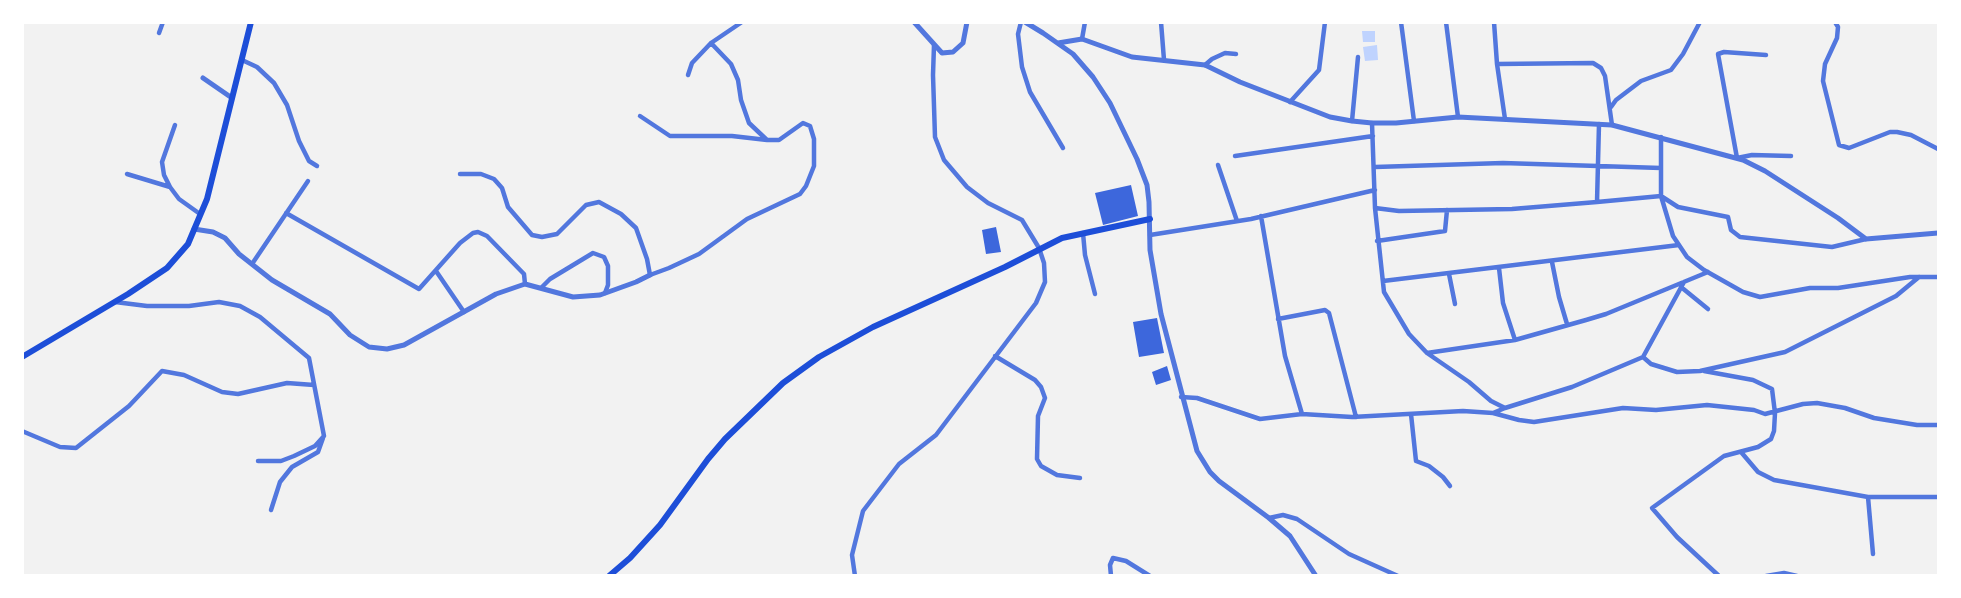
<!DOCTYPE html>
<html>
<head>
<meta charset="utf-8">
<style>
  body { margin:0 }
  #map { position:relative; width:1961px; height:598px; overflow:hidden; background:#f2f2f2; font-family:"Alegreya Sans",sans-serif }
  canvas { display:block }
  .frame { position:absolute; inset:0; border:24px solid #fff; pointer-events:none }
</style>
</head>
<body>
<div id="map">
<canvas width="1961" height="598"></canvas>
<div class="frame"></div>
</div>
<script>
const c = document.querySelector('canvas').getContext('2d');
c.lineJoin = 'round';
function paint(path, color) { c.fillStyle = color; c.fill(path, 'evenodd'); }
const shape = rows => new Path2D(rows.map(r => 'M' + r).join(''));
function trace(path, color, width, dash) { c.strokeStyle = color; c.lineWidth = width; c.lineCap = dash ? 'butt' : 'round'; c.setLineDash(dash || []); c.stroke(path); }
paint(shape([
  [1362,31,1375,31,1375,42,1363,42],
  [1377,45,1378,60,1365,61,1363,47]
]), '#bfd3fe');
paint(shape([
  [1131,185,1138,216,1103,225,1095,193],
  [996,227,1001,252,986,254,982,230],
  [1157,318,1164,353,1139,357,1133,322],
  [1167,366,1171,380,1156,385,1152,372]
]), '#3d67dc');
trace(shape([
  [1021,22,1018,34,1022,67,1030,92,1063,148],
  [1161,22,1164,60],
  [1401,22,1414,121],
  [1446,22,1458,117],
  [1494,22,1497,64,1505,119],
  [1835,22,1838,27,1837,38,1825,64,1823,81,1839,145,1849,148,1890,132,1897,132,1911,135,1938,149],
  [159,33,163,22],
  [1082,39,1085,22],
  [1766,55,1724,52,1718,54,1737,158,1752,155,1791,156],
  [242,60,257,67,274,83,287,105,299,141,309,161,317,166],
  [1497,64,1593,63,1601,68,1605,76,1612,125],
  [1205,65,1212,59,1225,53,1236,54],
  [688,75,692,63,711,43,742,22],
  [1290,102,1319,70,1325,22],
  [1611,107,1616,100,1641,81,1671,70,1683,54,1700,22],
  [640,116,670,136,732,136,767,140],
  [1352,121,1358,57],
  [1372,123,1375,208,1384,292,1409,334,1427,353,1469,382,1491,401,1505,408,1572,387,1643,357,1651,364,1677,372,1700,371,1785,352,1896,296,1919,277],
  [175,125,162,162,164,175,170,187,179,199,200,214],
  [1661,137,1661,196,1673,236,1687,257,1704,270,1743,292,1760,297,1810,288,1838,288,1910,277,1938,277],
  [1235,156,1373,136],
  [1218,165,1237,221],
  [1375,167,1503,163,1661,168],
  [127,174,170,187],
  [460,174,481,174,494,179,502,188,508,207,532,235,542,237,557,234,586,205,599,202,621,214,636,228,647,259,650,275,669,268,699,254,747,219,800,194,806,186,814,166,814,139,810,126,803,123,779,140,767,140,749,123,741,100,738,80,731,64,711,43],
  [1597,202,1661,196,1678,207,1728,217,1731,230,1740,237,1832,247,1866,239],
  [1375,208,1399,211,1512,209,1597,202,1599,124],
  [286,213,419,289,460,243,473,233,478,232,487,236,524,274,525,284],
  [1261,216,1285,356,1302,414],
  [1083,233,1085,255,1095,294],
  [1150,235,1251,219,1375,190],
  [1377,241,1445,231,1447,210],
  [1552,262,1559,297,1567,324],
  [252,264,308,181],
  [1499,268,1503,303,1515,340],
  [436,271,464,312],
  [1449,274,1455,304],
  [1383,281,1679,245],
  [542,287,550,279,593,253,604,257,608,266,608,285,605,293],
  [1681,287,1708,309],
  [115,302,147,306,189,306,219,302,240,306,260,317,309,358,324,436,315,446,294,456,281,461,258,461],
  [1278,319,1325,310,1329,313,1356,417],
  [1427,353,1515,340,1586,320,1606,314,1708,272],
  [995,356,1035,380,1041,387,1045,398,1038,416,1037,459,1041,466,1057,475,1080,478],
  [1643,357,1684,282],
  [1704,371,1753,380,1772,389,1775,413,1774,431,1771,439,1758,447,1724,456,1652,508,1677,537,1719,576],
  [1181,397,1197,398,1260,419,1302,414,1352,417,1463,411,1493,413,1505,408],
  [1493,413,1519,420,1534,422,1623,408,1656,410,1707,405,1754,410,1765,414,1803,404,1817,403,1845,408,1874,418,1917,425,1938,425],
  [1411,414,1416,461,1429,466,1443,477,1450,486],
  [22,431,60,447,76,448,129,406,162,371,184,375,222,392,238,394,287,383,314,385],
  [1741,452,1758,472,1774,480,1868,497,1938,497],
  [1868,497,1873,554],
  [271,510,280,482,292,467,318,452,323,438],
  [1269,518,1283,515,1297,519,1349,554,1398,576],
  [855,576,852,555,863,511,899,464,936,435,1036,303,1045,282,1044,263,1039,248,1022,220,988,203,967,187,944,160,935,137,933,75,934,45],
  [1111,576,1110,565,1113,558,1126,561,1150,576],
  [1766,576,1784,573,1797,576]
]), '#5277de', 4.5);
trace(shape([
  [914,22,942,53,953,52,963,43,967,22],
  [1025,22,1043,33,1073,54,1093,77,1110,103,1137,159,1147,185,1149,202,1150,250,1161,314,1197,451,1210,472,1219,481,1269,518,1290,536,1316,576],
  [1058,43,1082,39,1132,57,1205,65,1240,82,1330,117,1352,121,1372,123,1396,123,1458,117,1612,125,1743,160,1765,171,1838,218,1866,239,1938,233],
  [203,78,232,98],
  [194,229,213,232,225,238,239,254,272,280,330,314,350,335,369,347,387,349,404,345,496,294,525,284,573,297,600,295,636,282,650,275]
]), '#5277de', 5);
trace(shape([
  [22,357,128,294,167,268,188,244,207,199,251,22],
  [609,576,630,558,660,525,708,459,725,439,783,383,819,357,873,327,1005,267,1062,238,1150,219]
]), '#1d4ed8', 6);
</script>
</body>
</html>
